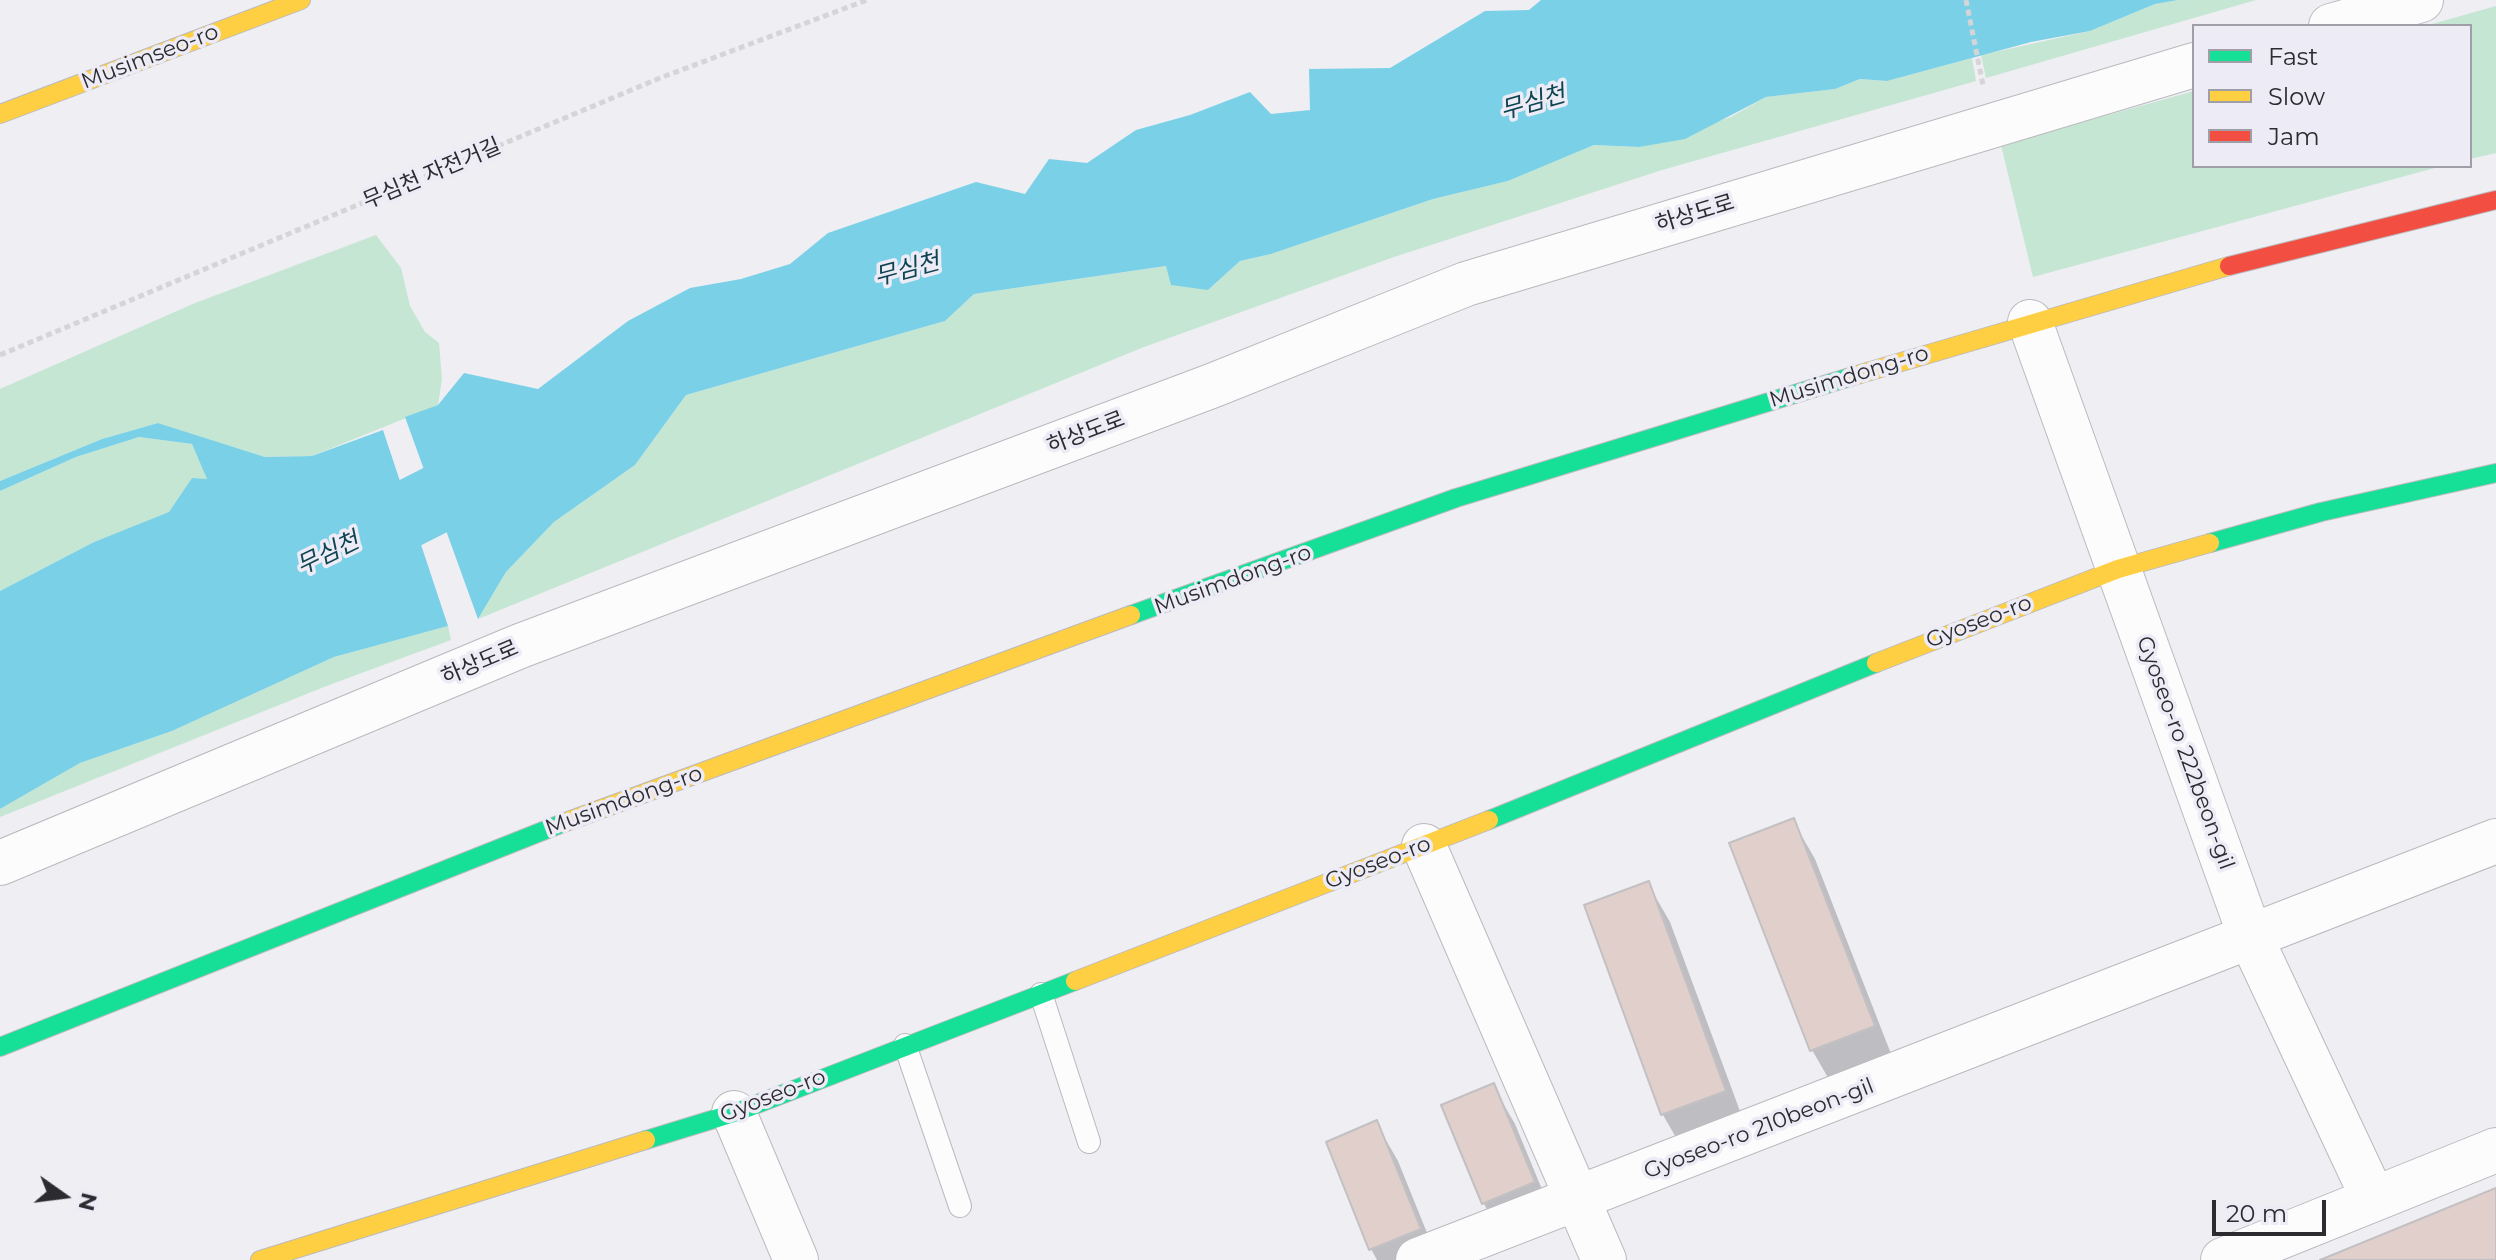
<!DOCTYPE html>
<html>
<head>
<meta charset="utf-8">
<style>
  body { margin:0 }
  #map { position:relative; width:2496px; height:1260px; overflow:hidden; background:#eeeef3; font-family:Montserrat,sans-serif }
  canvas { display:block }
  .legend { position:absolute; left:2192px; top:24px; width:280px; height:144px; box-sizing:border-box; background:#edebf6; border:2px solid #a09fa7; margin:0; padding:10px 14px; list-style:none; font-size:24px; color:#2c2c30 }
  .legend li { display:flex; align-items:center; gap:16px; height:40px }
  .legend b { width:40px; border:2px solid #a09fa7 }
  .north { position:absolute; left:24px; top:1156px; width:80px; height:80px; -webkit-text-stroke:6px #edebf6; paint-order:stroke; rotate:104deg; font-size:22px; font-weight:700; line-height:32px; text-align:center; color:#2c2c30 }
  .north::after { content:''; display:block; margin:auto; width:28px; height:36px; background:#2c2c30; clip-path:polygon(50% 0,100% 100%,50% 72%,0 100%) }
  .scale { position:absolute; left:2212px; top:1200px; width:114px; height:36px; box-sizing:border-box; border:4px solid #2c2c30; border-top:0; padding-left:10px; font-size:24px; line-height:28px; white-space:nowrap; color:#2c2c30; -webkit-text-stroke:6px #edebf6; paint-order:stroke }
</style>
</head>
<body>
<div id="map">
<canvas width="2496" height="1260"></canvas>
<ul class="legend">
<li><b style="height:10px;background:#16e098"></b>Fast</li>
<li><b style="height:10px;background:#ffcf43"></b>Slow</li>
<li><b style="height:10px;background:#f24e42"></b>Jam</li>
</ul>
<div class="north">N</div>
<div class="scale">20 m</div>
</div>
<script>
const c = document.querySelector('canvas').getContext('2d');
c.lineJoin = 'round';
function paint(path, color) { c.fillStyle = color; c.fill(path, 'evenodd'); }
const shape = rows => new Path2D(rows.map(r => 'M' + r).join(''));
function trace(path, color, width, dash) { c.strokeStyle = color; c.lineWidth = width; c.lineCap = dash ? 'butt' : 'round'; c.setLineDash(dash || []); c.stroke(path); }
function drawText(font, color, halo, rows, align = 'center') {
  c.font = font + ' Montserrat,"Noto Sans KR",sans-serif'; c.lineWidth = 7; c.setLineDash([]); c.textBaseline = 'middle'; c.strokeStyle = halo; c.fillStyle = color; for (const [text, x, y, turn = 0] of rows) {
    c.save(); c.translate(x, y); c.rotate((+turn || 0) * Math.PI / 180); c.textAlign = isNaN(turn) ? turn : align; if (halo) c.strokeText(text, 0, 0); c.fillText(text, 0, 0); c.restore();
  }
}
paint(shape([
  [2178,0,2256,0,1986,78,1981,55,2090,31,2155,4],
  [2496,6,2496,153,2470,159,2470,26,2425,26],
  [1972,58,1976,81,1662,170,1394,257,1144,347,478,619,506,572,554,522,635,465,686,395,945,321,974,294,1167,266,1208,290,1240,261,1271,254,1433,199,1508,181,1594,145,1639,147,1731,117,1766,97,1835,89,1860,79,1887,81],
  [2194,91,2194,166,2442,166,2033,277,2001,145],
  [376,235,401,268,410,306,425,332,439,343,442,379,438,405,312,456,265,457,158,423,102,439,0,481,0,389,195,303],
  [139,437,192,444,208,480,192,478,170,512,94,542,0,591,0,491,76,457],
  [448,626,451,640,329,685,0,817,0,809,80,763,172,731,334,657]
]), '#c5e6d3');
paint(shape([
  [1541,0,2178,0,2155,4,2090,31,2031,42,1887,81,1860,79,1835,89,1766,97,1685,139,1639,147,1594,145,1508,181,1433,199,1271,254,1240,261,1208,290,1171,285,1166,266,974,294,945,321,686,395,635,465,554,522,506,572,478,619,405,417,438,405,464,373,538,389,628,321,690,288,741,279,790,264,828,233,976,182,1025,194,1049,159,1087,163,1136,130,1190,115,1250,92,1271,114,1310,110,1309,69,1390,68,1485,11,1529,10],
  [158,423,265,457,312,456,383,430,448,626,334,657,172,731,80,763,0,809,0,591,94,542,169,512,192,478,207,479,192,444,139,437,76,457,0,491,0,481,102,439]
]), '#7ad1e7');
paint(shape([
  [1793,821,1815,859,1895,1064,1834,1088,1812,1050],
  [1648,884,1670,922,1747,1130,1685,1153,1663,1115,1586,906],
  [1493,1086,1515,1124,1555,1221,1506,1242,1484,1204,1444,1106],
  [1376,1123,1398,1161,1438,1260,1377,1260,1371,1249,1328,1143]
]), '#0003');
trace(shape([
  [327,555,518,458]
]), '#7ad1e7', 68);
const building = shape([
  [1794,818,1875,1026,1810,1051,1729,843,1794,818],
  [1649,881,1726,1091,1661,1115,1584,905,1649,881],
  [1494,1083,1535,1182,1482,1204,1441,1105,1494,1083],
  [1377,1120,1421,1229,1369,1250,1326,1142,1377,1120],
  [2496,1188,2496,1260,2320,1260,2496,1188]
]);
paint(building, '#e0cfcb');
trace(building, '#c2c0c2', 2);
const lane = shape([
  [1041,994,1089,1142],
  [905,1045,960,1206]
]);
const street = shape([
  [2331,26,2421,0],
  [2030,322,2251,938,2373,1198],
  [1424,846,1604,1260],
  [0,863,520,646,1214,385,1466,284,2194,65],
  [734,1113,796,1260],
  [1418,1260,2496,841],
  [2223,1260,2496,1150]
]);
const fast = shape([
  [2210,543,2321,512,2496,473],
  [1131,615,1456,498,1850,377],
  [1489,820,1876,663],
  [0,1047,563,823],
  [646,1140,734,1113,1075,981]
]);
const slow = shape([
  [0,114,301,0],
  [1850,377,2229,266],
  [1876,663,2118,569,2210,543],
  [563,823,1131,615],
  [1075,981,1489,820],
  [260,1260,646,1140]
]);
const jam = shape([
  [2229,266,2496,200]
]);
trace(lane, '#bababe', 24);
trace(street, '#bababe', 46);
trace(fast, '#bababe', 20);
trace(slow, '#bababe', 20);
trace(jam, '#bababe', 20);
trace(shape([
  [1966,0,1983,85],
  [0,355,660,78,867,0]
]), '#d5d5d7', 5, [6, 4]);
trace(lane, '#fcfcfd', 22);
trace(street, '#fcfcfd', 44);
trace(fast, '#16e098', 18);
trace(slow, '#ffcf43', 18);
trace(jam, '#f24e42', 18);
drawText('22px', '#2c2c30', '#edebf6', [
  ["Musimseo-ro",150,57,-21],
  ["무심천 자전거길",432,174,-23],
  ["하상도로",1695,214,-17],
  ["Musimdong-ro",1849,377,-17],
  ["하상도로",1086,433,-21],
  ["Musimdong-ro",1233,580,-20],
  ["Gyoseo-ro",1979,622,-21],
  ["하상도로",480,663,-23],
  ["Gyoseo-ro 222beon-gil",2185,753,70],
  ["Musimdong-ro",624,801,-20],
  ["Gyoseo-ro",1378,863,-21],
  ["Gyoseo-ro",773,1096,-21],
  ["Gyoseo-ro 210beon-gil",1759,1129,-21]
]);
drawText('italic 24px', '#0d4451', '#edebf6', [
  ["무심천",1533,103,-16],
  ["무심천",907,270,-15],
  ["무심천",328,554,-26]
]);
</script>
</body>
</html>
